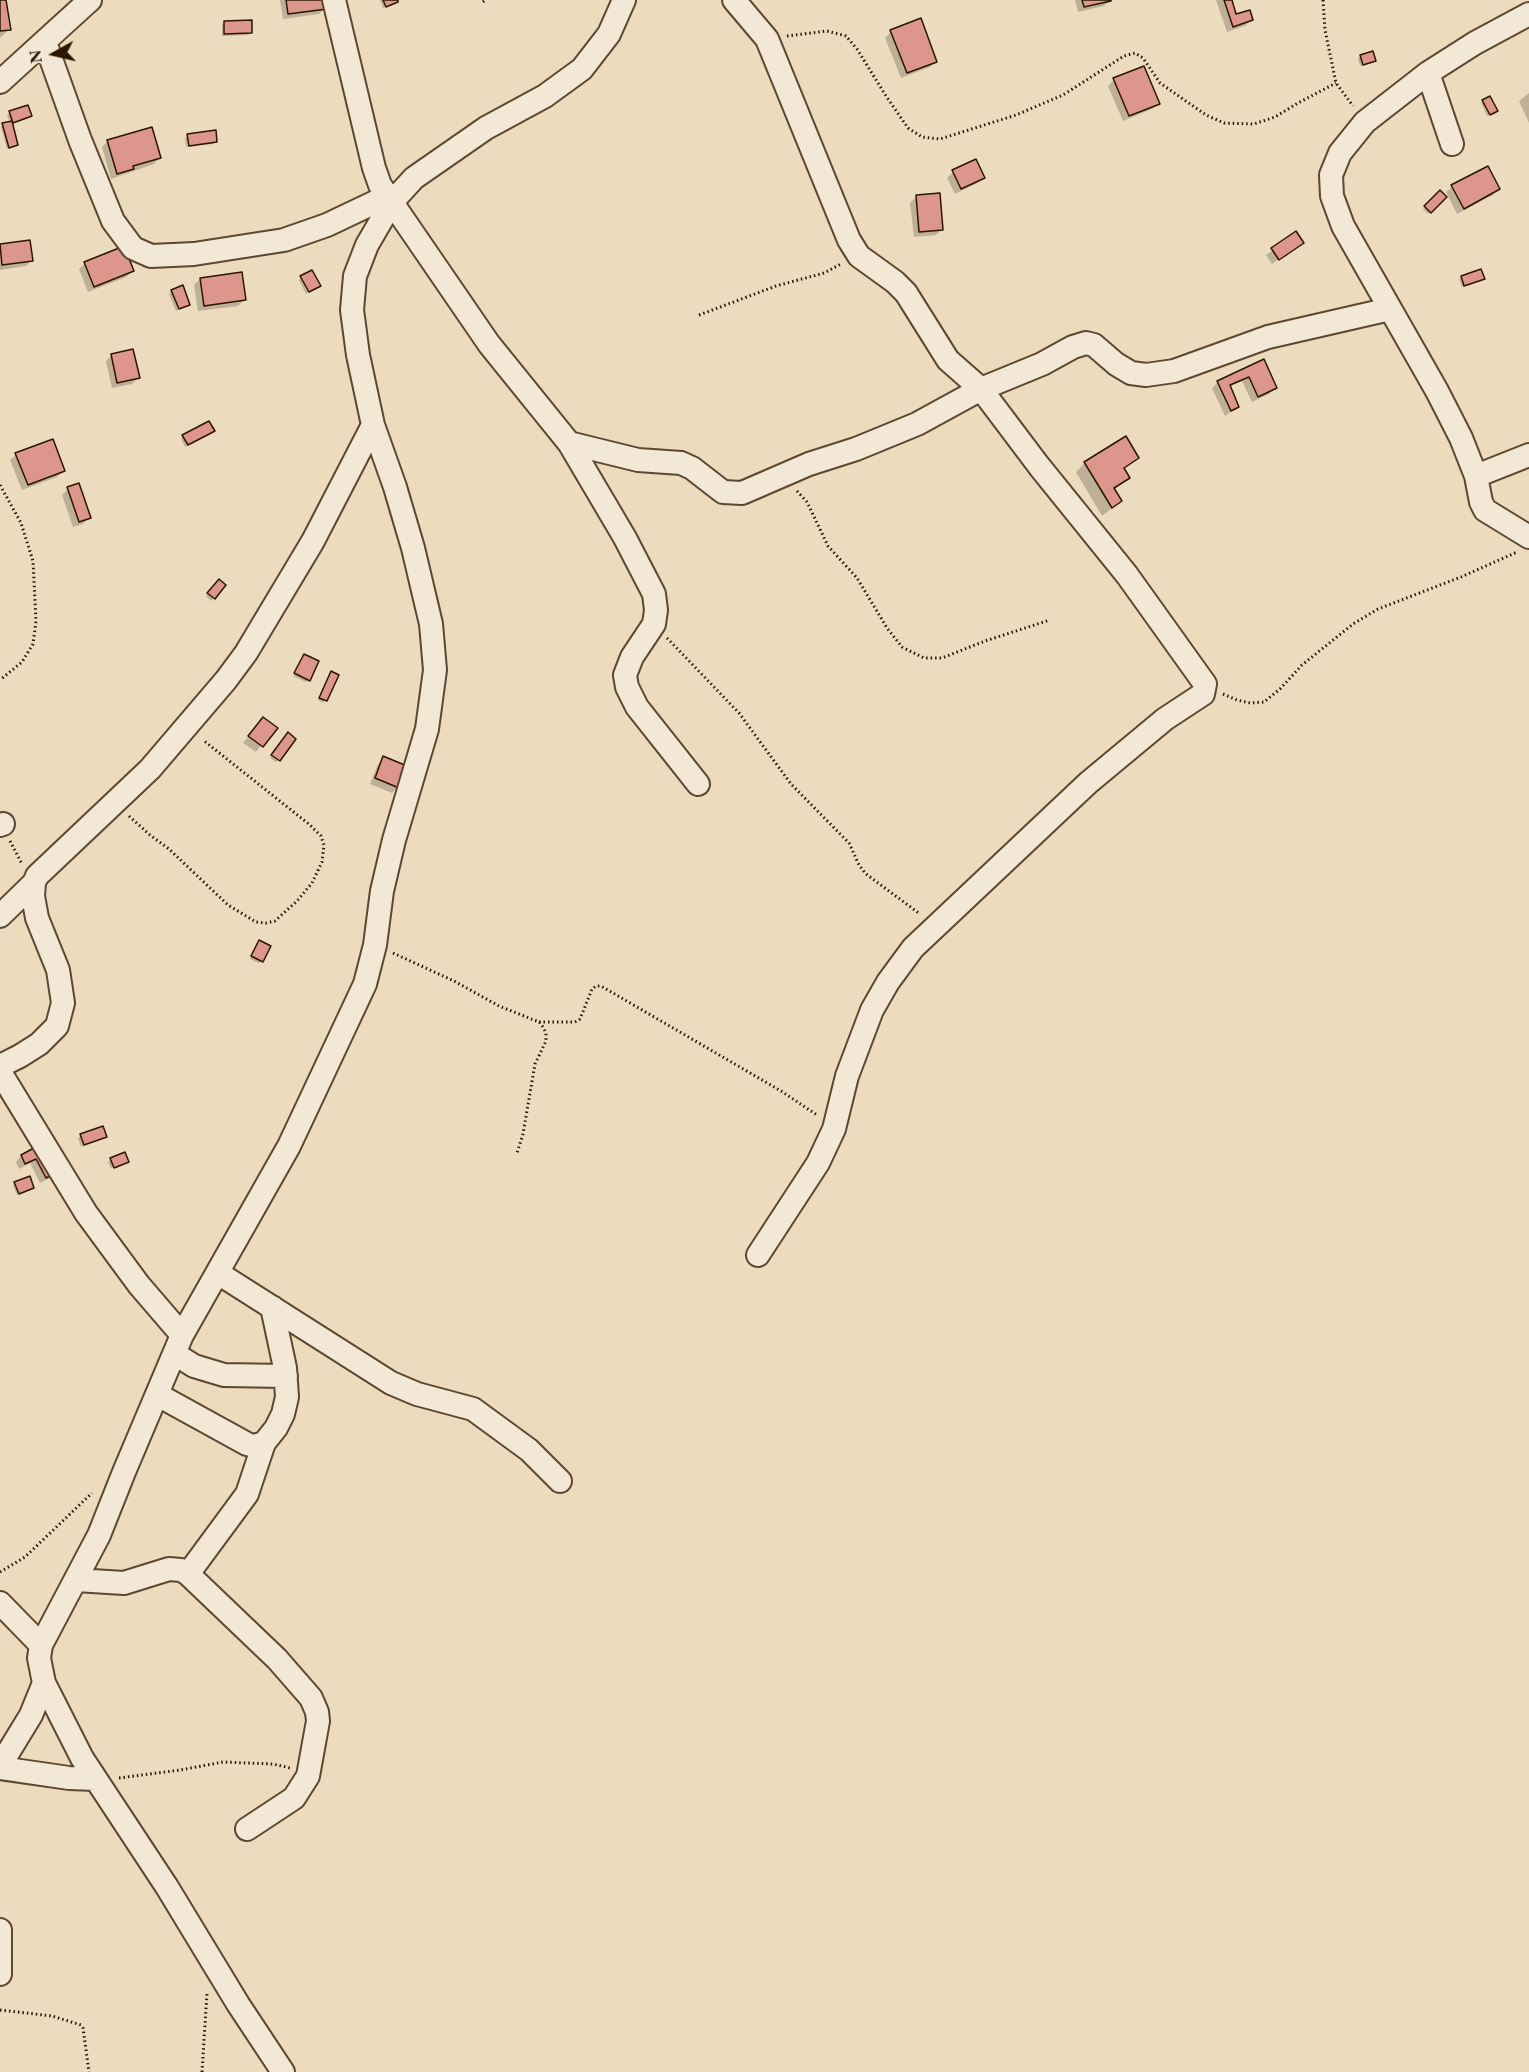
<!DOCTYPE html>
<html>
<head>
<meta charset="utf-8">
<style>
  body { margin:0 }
  #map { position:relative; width:1529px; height:2072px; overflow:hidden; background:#eddbbe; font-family:"EB Garamond",serif }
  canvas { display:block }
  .north { position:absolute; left:24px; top:24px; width:60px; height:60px; -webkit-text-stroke:4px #f3e8d5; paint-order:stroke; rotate:262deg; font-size:16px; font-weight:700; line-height:24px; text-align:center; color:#2b1602 }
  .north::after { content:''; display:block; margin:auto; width:21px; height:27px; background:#2b1602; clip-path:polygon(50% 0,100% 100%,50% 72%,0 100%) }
</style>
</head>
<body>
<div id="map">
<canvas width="1529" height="2072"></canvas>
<div class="north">N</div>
</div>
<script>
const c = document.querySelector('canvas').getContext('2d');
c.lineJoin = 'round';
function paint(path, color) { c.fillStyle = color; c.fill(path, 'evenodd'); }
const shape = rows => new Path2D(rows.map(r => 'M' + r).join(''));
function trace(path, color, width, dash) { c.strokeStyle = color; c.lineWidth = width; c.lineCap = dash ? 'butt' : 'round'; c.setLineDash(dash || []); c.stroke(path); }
paint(shape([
  [0,0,5,0,9,29,0,38],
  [80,0,102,0,103,5,98,11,84,15],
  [280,0,324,0,325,8,319,14,283,19],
  [380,0,396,0,397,1,383,8],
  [1075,0,1110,0,1104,6,1078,12],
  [1216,0,1233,0,1231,1,1235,16,1251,20,1245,26,1227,32],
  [224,23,251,32,248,35,222,36,222,25],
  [891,32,936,61,930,67,901,78,885,38],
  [1360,56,1375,60,1360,66,1358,59],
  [1114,80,1158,103,1152,109,1123,121,1108,86],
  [1529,93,1529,123,1519,101],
  [1483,101,1493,113,1487,116,1481,103],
  [10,113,30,115,11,124,17,145,7,149,1,127,10,123,7,115],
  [188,136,216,141,213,144,186,147,185,138],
  [108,141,159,158,154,164,111,179,102,147],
  [953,172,983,178,977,183,955,194,947,178],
  [1452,187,1498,189,1493,195,1457,214,1446,192],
  [1440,192,1445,197,1428,214,1423,209],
  [916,197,942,229,936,235,914,237,910,203],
  [1296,233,1302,242,1272,264,1266,255],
  [29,241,32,260,26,266,0,270,0,245],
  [85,263,132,271,126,277,88,292,79,269],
  [1462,277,1483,279,1462,287,1459,279],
  [301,278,317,288,306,294,299,280],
  [200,279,244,300,238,306,198,311,194,285],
  [172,291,188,304,176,311,169,294],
  [112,355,138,378,132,384,112,388,106,361],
  [1264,361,1275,388,1269,394,1252,402,1242,381,1229,387,1238,407,1225,416,1212,388,1218,382],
  [213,431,185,447,181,438,183,436],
  [1125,438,1138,458,1123,470,1128,478,1114,490,1121,501,1102,516,1076,472,1085,463],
  [16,455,63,471,57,477,22,490,10,460],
  [68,489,89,518,83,524,73,527,62,495],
  [219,581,224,586,211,601,206,596],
  [302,658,308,680,306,682,293,676],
  [329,676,337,676,323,703,318,700],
  [263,719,275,728,256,752,243,743],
  [285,737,279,760,276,762,270,758],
  [384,758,397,787,392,793,370,784,378,764],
  [257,945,262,961,259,963,250,959],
  [81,1136,106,1136,81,1147,78,1138],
  [43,1145,56,1172,50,1178,40,1183,30,1163,19,1169,16,1162,21,1156],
  [111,1159,127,1161,111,1168,108,1162],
  [15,1183,33,1188,17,1195,13,1185]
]), '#0003');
const building = shape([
  [0,0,6,0,11,30,0,31,0,0],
  [286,0,325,0,327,9,288,14,286,0],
  [383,0,398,0,398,2,386,7,383,0],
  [1082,0,1111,0,1111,1,1084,7,1082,0],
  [1224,0,1232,0,1236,14,1250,10,1253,20,1233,27,1224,0],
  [921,18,937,62,907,73,890,30,921,18],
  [252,20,252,33,224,34,224,21,252,20],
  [1373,51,1376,61,1363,65,1360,55,1373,51],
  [1144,66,1160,104,1129,116,1113,78,1144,66],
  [1490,96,1498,111,1490,115,1482,100,1490,96],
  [28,105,32,116,13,123,9,111,28,105],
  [12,121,18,145,9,148,2,123,12,121],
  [152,127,161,158,133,166,134,169,117,174,107,140,152,127],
  [216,130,217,142,189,146,187,134,216,130],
  [976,159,985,178,961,189,952,170,976,159],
  [1488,166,1500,189,1464,209,1451,185,1488,166],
  [1440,190,1447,197,1431,213,1424,206,1440,190],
  [940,193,943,230,919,232,916,195,940,193],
  [1296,231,1304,243,1279,260,1271,248,1296,231],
  [30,240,33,261,2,265,0,244,30,240],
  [124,246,134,271,94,287,84,262,124,246],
  [1481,269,1485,279,1464,286,1461,276,1481,269],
  [312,270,321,286,309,292,300,276,312,270],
  [242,272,246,300,204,306,200,278,242,272],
  [183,285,190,305,179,309,171,290,183,285],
  [133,349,140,378,117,383,111,354,133,349],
  [1264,359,1277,388,1258,397,1249,377,1230,385,1239,407,1231,411,1217,381,1264,359],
  [209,421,215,431,188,445,182,435,209,421],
  [1126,436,1139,458,1124,468,1130,478,1114,488,1122,501,1112,508,1084,462,1126,436],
  [53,439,65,471,28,485,15,453,53,439],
  [79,483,91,518,79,522,67,487,79,483],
  [219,579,226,585,215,599,207,593,219,579],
  [304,654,319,661,310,681,294,673,304,654],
  [331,671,339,675,327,701,319,698,331,671],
  [263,717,278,728,263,747,248,736,263,717],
  [288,732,296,739,280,761,271,755,288,732],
  [383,756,407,766,399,788,375,778,383,756],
  [259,940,271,946,263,962,251,956,259,940],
  [103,1126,107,1137,84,1145,80,1134,103,1126],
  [43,1143,58,1172,46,1178,36,1159,25,1164,21,1155,43,1143],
  [125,1152,129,1162,114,1168,110,1158,125,1152],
  [30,1176,34,1188,19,1194,14,1182,30,1176]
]);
paint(building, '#dc968b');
trace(building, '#2b1602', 1.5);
const minor = shape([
  [334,0,374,168,380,185,489,344,569,443,625,538,654,594,656,610,654,624,632,657,625,675,627,687,637,707,698,784],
  [734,0,767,39,849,240,859,256,895,282,906,293,948,360,981,389,1039,466,1127,575,1205,684,1203,694,1165,719,1088,783,913,948,888,982,872,1010,847,1076,834,1129,818,1163,758,1255],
  [1529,14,1475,43,1428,73,1365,122,1340,153,1331,175,1332,196,1343,226,1437,391,1461,438,1476,476,1481,502,1485,510,1529,537],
  [45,42,80,140,113,221,133,248,151,256,194,254,284,240,327,225,388,196],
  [1428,73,1452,144],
  [0,82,90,0],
  [569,443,638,460,681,463,692,468,723,492,742,493,809,464,856,449,917,424,981,389,1042,364,1073,347,1086,343,1094,345,1116,364,1131,373,1146,375,1174,371,1268,337,1390,309],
  [1476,476,1529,455],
  [0,825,3,824],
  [0,916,34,883],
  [0,1066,20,1056,39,1044,57,1026,63,1003,58,970,37,918,33,896,34,883,37,876,150,769,226,680,246,653,313,541,373,425],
  [0,1072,86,1213,139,1285,182,1335],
  [218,1273,391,1383,417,1394,473,1409,529,1450,560,1481],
  [175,1354,194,1366,224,1375,286,1376],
  [158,1395,247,1444,254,1446,264,1443,276,1428,283,1414,287,1397,285,1368,272,1307],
  [188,1574,247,1494,264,1443],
  [76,1580,124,1583,169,1569,181,1570,188,1574,277,1659,311,1698,317,1712,318,1721,308,1776,294,1798,247,1829],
  [0,1603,41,1645],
  [0,1762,6,1756,31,1715,44,1683],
  [0,1768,69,1778,96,1779],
  [0,1930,0,1974],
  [283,2072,238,2004,167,1887,82,1758,44,1683,39,1658,41,1645,99,1535,124,1472,182,1335,289,1146,365,984,375,945,382,891,394,840,427,729,435,670,431,624,413,548,395,487,373,425,358,355,352,310,355,276,367,245,392,202,414,178,486,128,545,96,582,69,609,34,624,0]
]);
trace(minor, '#5c4731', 26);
trace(shape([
  [1323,0,1325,30,1336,83,1353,106],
  [483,2,485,0],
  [787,36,827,31,846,36,857,49,886,96,908,128,922,137,940,139,1016,115,1063,95,1124,56,1135,53,1143,58,1160,83,1206,115,1224,123,1254,124,1275,117,1298,103,1336,83],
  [699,315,776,286,824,273,841,264],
  [0,485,21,523,33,561,36,621,33,644,22,662,0,680],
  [797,491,807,502,828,546,857,578,887,628,902,647,924,658,942,658,985,641,1050,620],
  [667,638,739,713,791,784,849,843,859,865,866,874,920,914],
  [1223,694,1237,700,1250,703,1264,702,1280,689,1302,665,1353,624,1378,609,1461,577,1517,552],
  [129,816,150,835,169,849,228,905,256,922,266,923,275,921,297,901,312,883,322,862,324,845,321,836,310,825,203,740],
  [10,841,22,864],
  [393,953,454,981,499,1006,539,1022,543,1027,546,1033,546,1041,535,1064,523,1134,517,1153],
  [539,1022,575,1022,580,1019,592,989,596,986,601,986,781,1091,817,1115],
  [0,1572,25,1557,92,1493],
  [119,1778,180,1770,223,1762,273,1764,290,1768],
  [0,2010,52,2016,81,2025,83,2028,89,2072],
  [202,2072,207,1993]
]), '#2b1602', 3, [1.5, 3]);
trace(minor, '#f3e8d5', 22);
</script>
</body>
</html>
